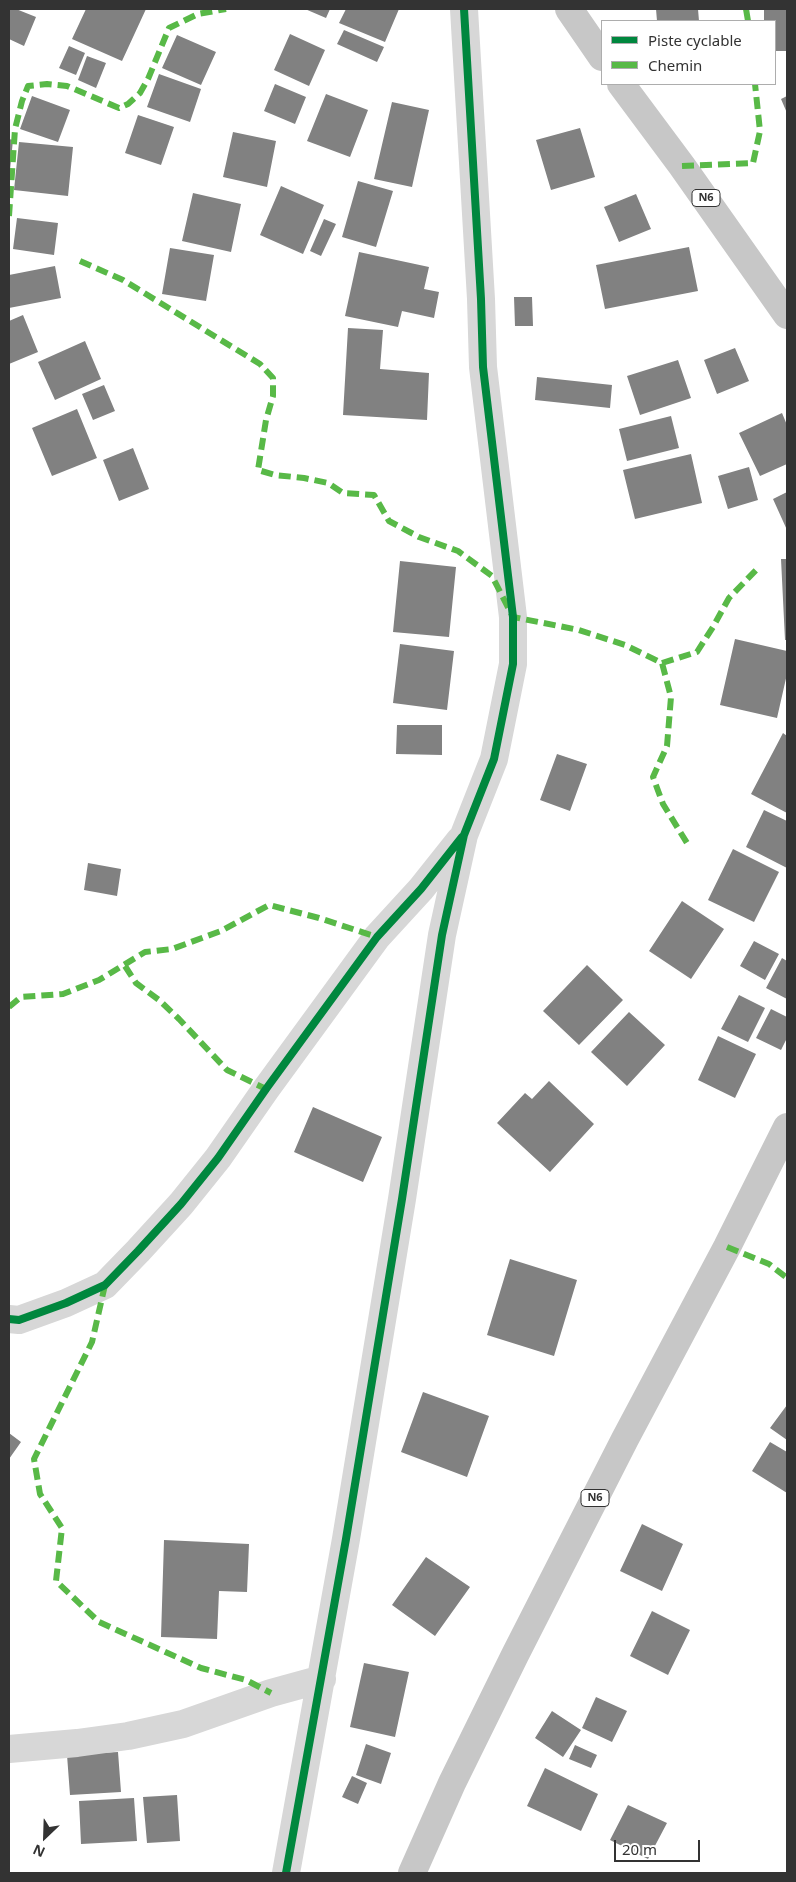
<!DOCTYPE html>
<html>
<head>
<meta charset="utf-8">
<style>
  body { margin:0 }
  #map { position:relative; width:796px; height:1882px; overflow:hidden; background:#fff; font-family:"Noto Sans",sans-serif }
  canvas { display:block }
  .frame { position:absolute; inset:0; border:10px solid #333; pointer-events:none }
  .legend { position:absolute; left:601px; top:20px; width:175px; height:65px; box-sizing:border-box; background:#fff; border:1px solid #adadad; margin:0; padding:6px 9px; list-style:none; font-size:15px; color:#333 }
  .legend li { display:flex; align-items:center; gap:10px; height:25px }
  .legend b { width:25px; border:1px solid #adadad }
  .north { position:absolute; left:20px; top:1812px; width:50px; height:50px; -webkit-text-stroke:4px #fff; paint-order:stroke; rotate:204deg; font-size:14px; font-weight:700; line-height:20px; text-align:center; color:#333 }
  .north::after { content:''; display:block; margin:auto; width:18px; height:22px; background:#333; clip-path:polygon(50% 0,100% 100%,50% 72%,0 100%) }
  .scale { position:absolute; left:614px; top:1840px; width:86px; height:22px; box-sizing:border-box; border:2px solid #333; border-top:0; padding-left:6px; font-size:15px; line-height:18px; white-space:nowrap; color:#333; -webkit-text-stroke:4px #fff; paint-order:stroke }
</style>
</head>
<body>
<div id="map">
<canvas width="796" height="1882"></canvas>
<div class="frame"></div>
<ul class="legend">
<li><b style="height:6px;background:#00873e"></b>Piste cyclable</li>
<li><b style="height:6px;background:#58b947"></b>Chemin</li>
</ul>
<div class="north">N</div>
<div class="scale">20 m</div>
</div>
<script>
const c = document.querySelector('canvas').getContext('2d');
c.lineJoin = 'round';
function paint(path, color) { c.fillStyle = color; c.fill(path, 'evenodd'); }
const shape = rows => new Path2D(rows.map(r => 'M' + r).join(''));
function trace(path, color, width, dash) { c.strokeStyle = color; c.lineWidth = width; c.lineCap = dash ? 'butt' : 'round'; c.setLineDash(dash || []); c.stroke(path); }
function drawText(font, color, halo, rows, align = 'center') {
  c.font = font + ' "Noto Sans",sans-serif'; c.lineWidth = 5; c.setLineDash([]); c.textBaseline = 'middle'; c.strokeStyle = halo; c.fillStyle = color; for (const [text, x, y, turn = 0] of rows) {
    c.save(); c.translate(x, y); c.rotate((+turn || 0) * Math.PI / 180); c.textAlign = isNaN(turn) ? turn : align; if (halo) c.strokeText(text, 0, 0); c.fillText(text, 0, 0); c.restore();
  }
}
paint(shape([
  [9,9,16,9,36,17,24,46,9,39],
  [86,9,146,9,122,61,72,39],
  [305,9,330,9,326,18],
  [346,9,399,9,385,42,339,23],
  [656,9,698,9,699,21,657,21],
  [764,9,787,9,787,51,775,51,775,21,764,21],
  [344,30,384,47,377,62,337,44],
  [290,34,325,50,309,86,274,70],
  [177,35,216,52,201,85,162,68],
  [69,46,85,53,76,75,59,68],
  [87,56,106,63,96,88,78,80],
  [159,74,201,89,190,122,147,107],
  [275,84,306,97,295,124,264,111],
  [326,94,368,110,350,157,307,141],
  [32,96,70,110,58,142,20,129],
  [787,96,787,113,781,99],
  [392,102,429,110,412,187,374,179],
  [138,115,174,127,161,165,125,153],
  [580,128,595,177,551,190,536,140],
  [233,132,276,141,267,187,223,177],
  [9,139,13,140,10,170,9,170],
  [19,142,73,147,68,196,14,190],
  [358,181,393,191,376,247,342,237],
  [281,186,324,205,303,254,260,235],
  [193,193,241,204,231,252,182,241],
  [636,194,651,229,619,242,604,207],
  [17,218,58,223,54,255,13,249],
  [324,219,336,224,321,256,310,251],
  [689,247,698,291,605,309,596,265],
  [170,248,214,255,206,301,162,294],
  [359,252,429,267,424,289,439,292,434,318,402,311,398,327,345,316],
  [55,266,61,298,9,308,9,275],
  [514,297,532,297,533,326,515,326],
  [23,315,38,352,9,364,9,321],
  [348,328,383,330,380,369,429,373,427,420,343,415],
  [85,341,101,379,55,400,38,362],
  [735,348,749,381,717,394,704,360],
  [678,360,691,398,640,415,627,376],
  [537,377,612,385,610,408,535,400],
  [104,385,115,411,93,420,82,394],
  [77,409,97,458,52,476,32,428],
  [782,413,787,425,787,464,760,476,739,433],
  [671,416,679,448,627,461,619,429],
  [133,448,149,489,119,501,103,460],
  [691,454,702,503,635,519,623,470],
  [749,467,758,500,728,509,718,476],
  [787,492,787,530,773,499],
  [781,559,787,559,787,640,785,640],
  [400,561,456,567,449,637,393,632],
  [735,639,787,651,787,674,777,718,720,705],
  [400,644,454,651,447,710,393,703],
  [397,725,442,725,442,755,396,754],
  [783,733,787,736,787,813,751,794],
  [557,754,587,764,570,811,540,800],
  [764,810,787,821,787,868,746,847],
  [733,849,779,872,754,922,708,900],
  [88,863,121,869,117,896,84,890],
  [682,901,724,929,691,979,649,951],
  [754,941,779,954,765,980,740,966],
  [782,958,787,961,787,999,766,988],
  [587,965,623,1000,579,1045,543,1011],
  [739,995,765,1008,748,1042,721,1029],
  [771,1009,787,1017,787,1038,781,1050,756,1038],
  [629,1012,665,1045,627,1086,591,1052],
  [718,1036,756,1054,735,1098,698,1080],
  [549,1081,594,1124,550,1172,497,1123,525,1093,532,1099],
  [313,1107,382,1137,363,1182,294,1152],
  [510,1259,577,1280,554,1356,487,1335],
  [423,1392,489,1416,467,1477,401,1452],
  [787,1405,787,1440,770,1428],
  [9,1433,21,1442,9,1459],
  [770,1442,787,1452,787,1493,752,1471],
  [642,1524,683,1544,662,1591,620,1571],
  [164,1540,249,1544,247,1592,219,1591,217,1639,161,1637],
  [426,1557,470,1587,435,1636,392,1605],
  [652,1611,690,1630,668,1675,630,1656],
  [364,1663,409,1672,395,1737,350,1727],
  [596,1697,627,1711,612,1742,582,1728],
  [552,1711,581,1730,563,1757,535,1738],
  [366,1744,391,1753,381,1784,356,1775],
  [575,1745,597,1755,591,1768,569,1759],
  [118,1752,121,1792,70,1795,67,1755],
  [545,1768,598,1794,581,1831,527,1806],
  [352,1776,367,1783,358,1804,342,1797],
  [177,1795,180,1841,147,1843,143,1797],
  [134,1798,137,1841,81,1844,79,1801],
  [628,1805,667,1823,648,1859,610,1840]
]), '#818181');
trace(shape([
  [9,1319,19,1320,66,1303,105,1285,138,1251,181,1204,218,1158,266,1089,377,937,421,889,460,840],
  [9,1749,77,1743,128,1736,183,1724,271,1693,322,1679],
  [286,1873,346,1539,402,1199,442,935,464,835,494,759,513,664,513,617,483,367,481,299,464,9]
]), '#d7d7d7', 28);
trace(shape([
  [569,9,602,57],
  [621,84,682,166,787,315],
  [412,1873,452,1783,515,1655,625,1439,727,1247,787,1127]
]), '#c7c7c7', 28);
trace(shape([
  [746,9,748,21],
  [682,166,753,163,760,131,755,84],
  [9,216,15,129,22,101,28,86,47,84,67,86,119,108,128,104,140,93,148,79,169,28,198,14,226,9],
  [80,261,123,280,260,364,273,378,273,396,266,420,258,470,275,475,304,478,328,483,343,493,374,495,389,521,419,537,458,551,492,576,513,617,579,630,625,645,662,663,671,697,667,746,653,777,663,804,687,843],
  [662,663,697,652,713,627,729,598,759,567],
  [125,966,136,983,159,1000,179,1019,227,1070,266,1089],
  [9,1007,21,997,63,994,99,980,145,952,172,949,221,931,269,905,319,918,377,937],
  [727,1247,769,1264,787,1278],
  [105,1285,92,1342,34,1459,40,1494,62,1528,56,1581,99,1622,201,1668,246,1680,271,1693]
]), '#58b947', 6, [12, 6]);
trace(shape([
  [9,1319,19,1320,66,1303,105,1285,138,1251,181,1204,218,1158,266,1089,377,937,421,889,462,837],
  [286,1873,346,1539,402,1199,442,935,464,835,494,759,513,664,513,617,483,367,481,299,464,9]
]), '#00873e', 8);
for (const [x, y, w] of [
  [706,198,28],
  [595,1498,28]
]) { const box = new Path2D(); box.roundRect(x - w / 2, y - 8.5, w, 17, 4); c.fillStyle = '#fff'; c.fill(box); trace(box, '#333', 1); }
drawText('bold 11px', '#333', null, [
  ["N6",706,198],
  ["N6",595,1498]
]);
</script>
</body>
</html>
